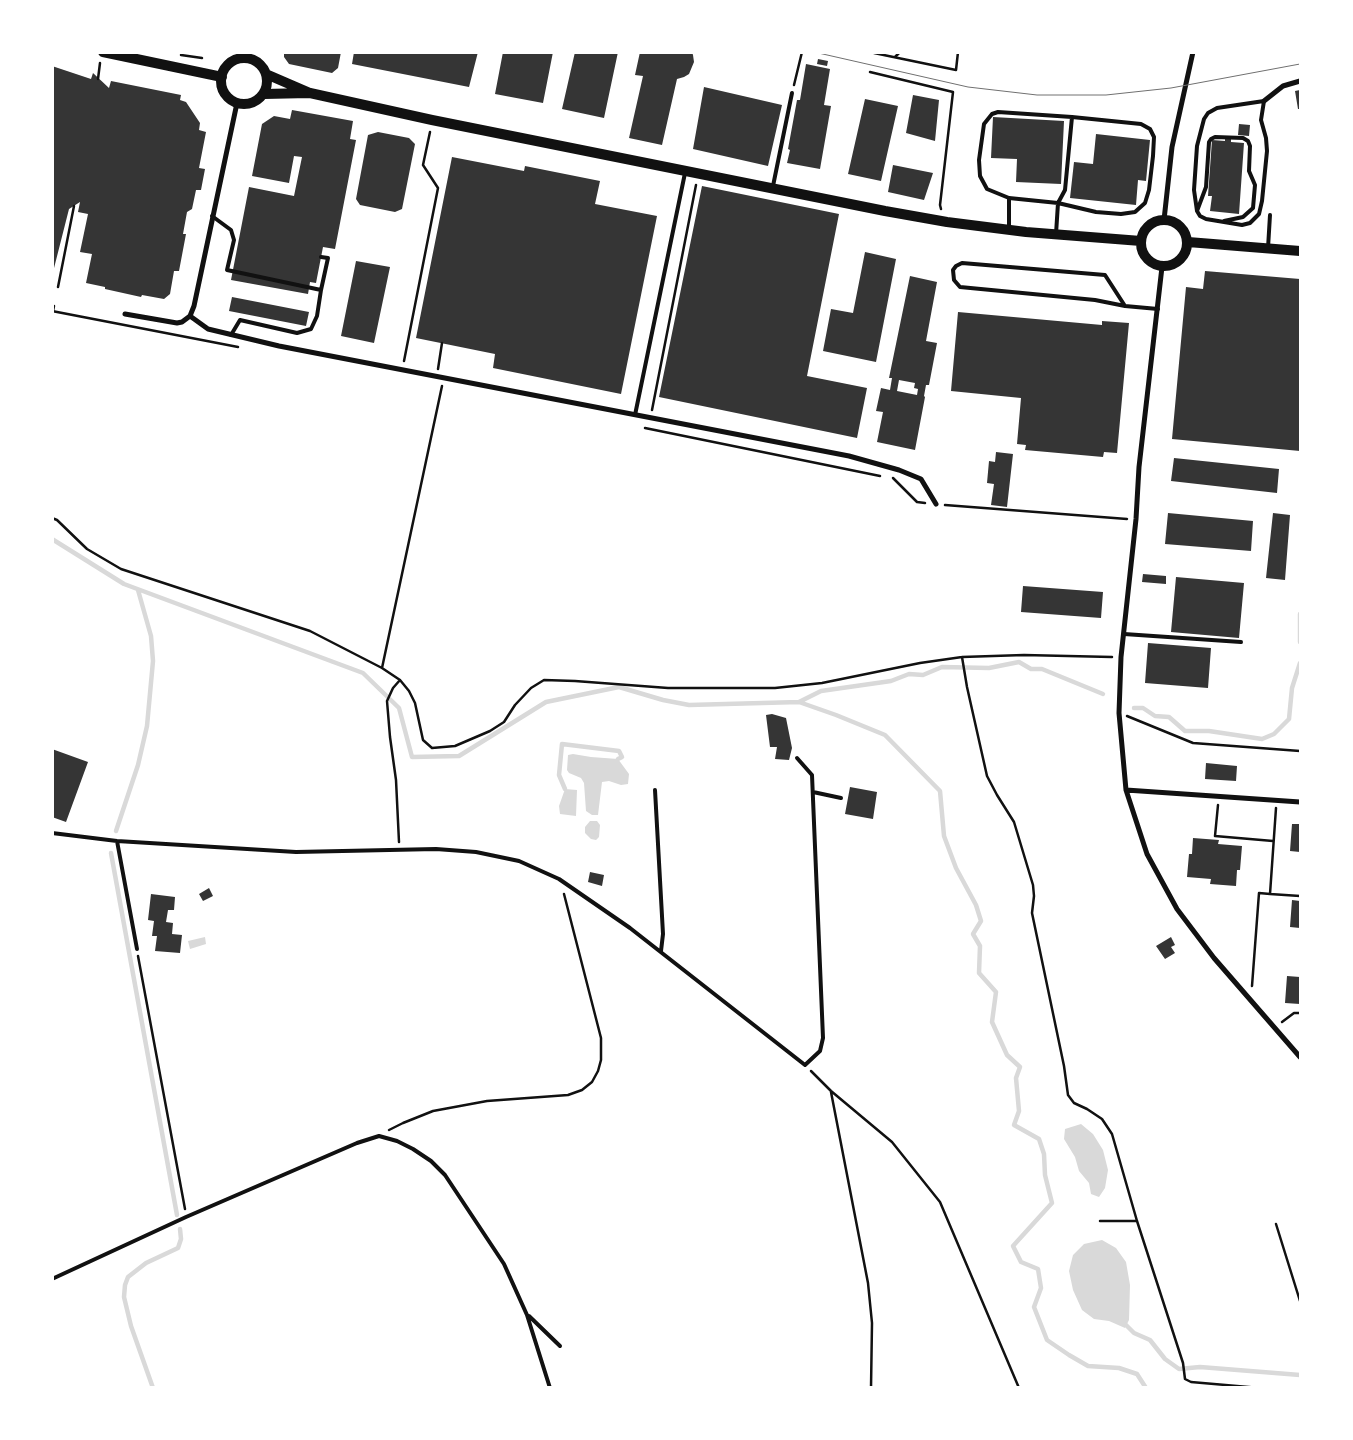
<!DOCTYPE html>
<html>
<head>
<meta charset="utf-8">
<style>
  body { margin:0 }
  #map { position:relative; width:1353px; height:1440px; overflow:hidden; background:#fff; font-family:Raleway,sans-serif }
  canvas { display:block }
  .frame { position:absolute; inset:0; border:54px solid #fff; pointer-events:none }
</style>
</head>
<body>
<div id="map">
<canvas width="1353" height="1440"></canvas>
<div class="frame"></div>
</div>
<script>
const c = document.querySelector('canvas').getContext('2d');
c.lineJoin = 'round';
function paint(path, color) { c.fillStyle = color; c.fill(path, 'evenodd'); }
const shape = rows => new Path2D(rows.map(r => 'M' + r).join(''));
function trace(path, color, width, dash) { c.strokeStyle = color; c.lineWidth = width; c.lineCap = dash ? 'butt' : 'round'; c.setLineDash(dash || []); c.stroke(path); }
paint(shape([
  [573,754,591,757,618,759,629,774,628,784,621,785,609,781,602,782,598,815,592,815,586,811,584,783,581,778,569,773,567,770,568,755],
  [565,789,577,790,576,816,560,814,559,806],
  [590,821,597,821,600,825,599,837,596,840,591,839,585,833,585,827],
  [205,937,206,944,190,949,188,941],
  [1081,1124,1093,1134,1103,1150,1108,1170,1105,1188,1099,1197,1091,1194,1089,1183,1079,1171,1075,1157,1064,1139,1065,1129],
  [1102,1240,1116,1248,1126,1262,1130,1285,1129,1320,1125,1328,1109,1321,1094,1319,1082,1310,1073,1290,1069,1271,1073,1255,1084,1244]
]), '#d9d9d9');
trace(shape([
  [52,539,124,584,363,673,399,708,412,757,459,756,546,702,619,687,663,700,689,705,799,702,836,715,885,735,940,791,944,836,956,868,976,905,981,921,973,934,980,946,979,973,996,992,992,1022,1007,1055,1020,1067,1016,1078,1019,1111,1014,1125,1039,1139,1044,1154,1045,1175,1052,1203,1013,1246,1021,1262,1038,1269,1041,1288,1034,1307,1047,1340,1069,1355,1088,1366,1119,1368,1137,1374,1146,1388],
  [1300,614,1300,642],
  [799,702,821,691,891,681,909,674,923,675,942,667,989,668,1019,662,1031,669,1042,669,1103,694],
  [1134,708,1143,708,1155,716,1169,717,1185,731,1209,731,1262,739,1274,734,1289,719,1292,688,1300,663],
  [565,789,559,775,562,744,619,751,622,757,618,759],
  [116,831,138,765,147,726,153,661,151,636,138,590],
  [111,853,177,1215],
  [1126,1325,1134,1333,1150,1340,1165,1359,1179,1369,1200,1367,1300,1375],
  [153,1388,131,1326,124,1297,125,1285,128,1277,146,1263,178,1248,181,1239,180,1229]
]), '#d9d9d9', 4.5);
paint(shape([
  [284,52,341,52,338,68,332,73,289,64,284,57],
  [354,52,478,52,469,87,352,64],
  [503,52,553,52,543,103,495,94],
  [575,52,618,52,604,118,562,109],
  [640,52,692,52,693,55,694,62,689,74,684,77,677,79,662,145,629,138,643,76,635,75],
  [818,59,828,61,827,66,817,64],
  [806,64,830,69,824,105,831,106,820,169,787,163,790,150,788,149,797,100,800,100],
  [52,66,91,79,93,73,109,88,111,81,181,95,180,100,186,102,200,123,199,130,206,132,199,168,205,169,201,190,196,190,192,209,187,212,183,234,186,234,179,271,174,271,170,294,164,299,142,295,141,297,105,289,105,287,86,283,92,254,80,252,88,214,78,212,80,202,69,209,52,276],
  [704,87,782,105,768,166,693,149],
  [1300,90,1300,109,1298,109,1295,91],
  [913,95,939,100,935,141,906,133],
  [865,99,898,106,881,181,848,174],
  [292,110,353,121,350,139,356,140,335,249,323,247,316,283,310,282,308,294,231,280,249,187,294,196,302,157,294,156,289,183,252,176,262,124,274,116,290,119],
  [993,117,1064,121,1061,184,1016,182,1017,159,991,158],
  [1239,124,1250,125,1249,136,1238,135],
  [378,132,409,138,415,144,402,209,395,212,360,205,356,199,368,135],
  [1096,134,1150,140,1146,181,1138,180,1136,205,1070,198,1074,162,1093,164],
  [1225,139,1231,139,1231,142,1244,143,1239,214,1210,211,1212,196,1208,196,1212,140,1225,141],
  [452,157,524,171,525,166,600,181,595,204,657,216,621,394,493,368,495,354,416,338],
  [893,165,933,173,924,200,888,192],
  [702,186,839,214,807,376,867,388,857,438,659,397],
  [865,252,896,259,876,362,823,351,831,309,853,313],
  [356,261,390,267,374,343,341,336],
  [1205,271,1300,279,1300,451,1172,439,1186,287,1203,289],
  [910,276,937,282,926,341,937,343,929,385,926,385,924,396,925,397,915,450,877,442,883,412,876,411,881,388,890,390,892,378,889,378],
  [899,380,915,383,914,388,918,389,917,395,897,391],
  [232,297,309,312,306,326,229,311],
  [958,312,1102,325,1102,321,1129,323,1117,453,1104,452,1103,457,1025,450,1026,445,1017,444,1021,398,951,391],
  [996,452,1013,454,1007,507,991,505,994,484,987,483,989,461,995,462],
  [1174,458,1279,469,1277,493,1171,481],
  [1168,513,1253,521,1251,551,1165,544],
  [1273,513,1290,515,1285,580,1266,578],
  [1143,574,1166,576,1166,584,1142,582],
  [1176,577,1244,583,1239,638,1171,632],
  [1023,586,1103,592,1101,618,1021,612],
  [1148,643,1211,648,1208,688,1145,683],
  [772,714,786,718,792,748,789,760,775,759,777,747,770,747,766,715],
  [52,749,88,762,66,822,52,817],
  [1206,763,1237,766,1236,781,1205,779],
  [850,787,877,792,873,819,845,814],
  [1292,824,1300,824,1300,852,1290,851],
  [1193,838,1219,840,1218,844,1242,846,1240,870,1237,870,1236,886,1210,884,1211,879,1187,877,1189,854,1192,854],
  [590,872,604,875,602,886,588,882],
  [209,888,213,896,203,901,199,894],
  [151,894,175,897,174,910,168,910,166,922,173,923,172,934,182,935,180,953,155,951,157,936,152,936,154,921,148,920],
  [1292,900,1300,901,1300,928,1290,927],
  [1171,937,1175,945,1171,947,1175,953,1165,959,1156,946],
  [1287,976,1300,977,1300,1004,1285,1003]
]), '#353535');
trace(shape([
  [874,53,956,70,958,52],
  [181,55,202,58],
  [895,57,900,52],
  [870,72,953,92,940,205,941,209],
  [98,79,100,63],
  [794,85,802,52],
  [58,287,74,206],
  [52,311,238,347],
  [52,316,54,306],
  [404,361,438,188,423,165,430,132],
  [438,369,442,343],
  [652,410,696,185],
  [645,428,880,476],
  [893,478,917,502,925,503],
  [945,505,1127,519],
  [52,518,57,520,87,549,121,569,310,631,382,668,400,680,409,691,415,703,423,740,432,748,455,746,490,731,504,722,515,705,531,688,544,680,575,681,668,688,775,688,822,683,920,663,962,657,1024,655,1112,657],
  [962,657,967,687,987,776,997,795,1014,822,1033,885,1034,896,1032,913,1064,1066,1068,1095,1074,1103,1087,1109,1102,1119,1112,1134,1137,1221,1183,1363,1185,1379,1191,1382,1260,1388],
  [382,668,442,386],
  [1127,716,1193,743,1300,751],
  [1218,805,1215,836,1273,841],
  [399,842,396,780,390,737,387,701,393,688,400,680],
  [1270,894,1300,896],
  [138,956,185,1209],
  [1252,986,1259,893,1270,894,1276,808],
  [1282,1022,1294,1013,1300,1013],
  [811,1071,831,1091,892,1142,940,1202,1019,1388],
  [831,1092,868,1283,872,1323,871,1388],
  [389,1130,403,1123,433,1111,487,1101,568,1095,582,1090,592,1082,598,1071,601,1060,601,1038,564,894],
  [1100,1221,1137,1221],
  [1276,1224,1300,1301]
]), '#111', 2.5);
trace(shape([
  [1264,101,1261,120,1266,138,1267,151,1262,201,1259,214,1250,223,1242,225,1206,219,1200,216,1197,211,1194,190,1197,146,1204,119,1208,113,1217,108,1264,101],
  [773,186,792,93],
  [1009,198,1058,203,1065,190,1072,117],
  [1197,211,1206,187,1209,142,1211,139,1215,137,1243,138,1248,141,1250,146,1249,171,1255,185,1253,208,1243,217,1224,221],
  [212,216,231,230,234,240,227,270,321,290,317,316,311,329,297,333,240,320,231,335],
  [1009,229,1009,198,987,189,980,176,979,160,984,124,992,114,998,112,1072,117,1141,124,1150,129,1154,137,1153,156,1149,190,1145,203,1135,212,1121,214,1096,212,1058,203,1056,234],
  [1268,248,1270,215],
  [321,290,328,258,321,257],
  [1125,306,1105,275,962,263,956,266,953,270,954,280,960,287,1095,300,1125,306,1158,309],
  [635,415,685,173],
  [1124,634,1241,642],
  [655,790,663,934,661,951],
  [813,792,841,798],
  [52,833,117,841,296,852,436,849,476,852,519,861,559,879,630,928,805,1065,820,1051,823,1038,812,775,797,758],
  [117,841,137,949],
  [52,1279,186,1217,357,1143,379,1136,397,1141,413,1149,431,1161,445,1175,504,1264,527,1315,550,1388],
  [529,1316,560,1346]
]), '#111', 4);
trace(shape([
  [247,58,248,52],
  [1264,101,1283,86,1300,81],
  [1164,220,1172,147,1193,52],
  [1162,267,1139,467,1136,519,1121,657,1119,713,1126,790,1147,854,1177,909,1214,958,1300,1057],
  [125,314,177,323,182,322,190,316,208,329,279,346,849,456,899,470,921,479,936,504],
  [190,316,194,306,237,103],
  [1126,790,1300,802]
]), '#111', 5);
trace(shape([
  [103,52,222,77],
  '221 81a23 23 0 1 1 46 0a23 23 0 1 1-46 0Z',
  [266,74,310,93,432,120,885,211,947,222,1026,232,1141,241],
  [264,94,309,93],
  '1141 243a23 23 0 1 1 46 0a23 23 0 1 1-46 0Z',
  [1188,242,1300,251]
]), '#111', 10);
trace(shape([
  [814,52,968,87,1037,95,1106,95,1171,88,1300,64]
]), '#707070', 1);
</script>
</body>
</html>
